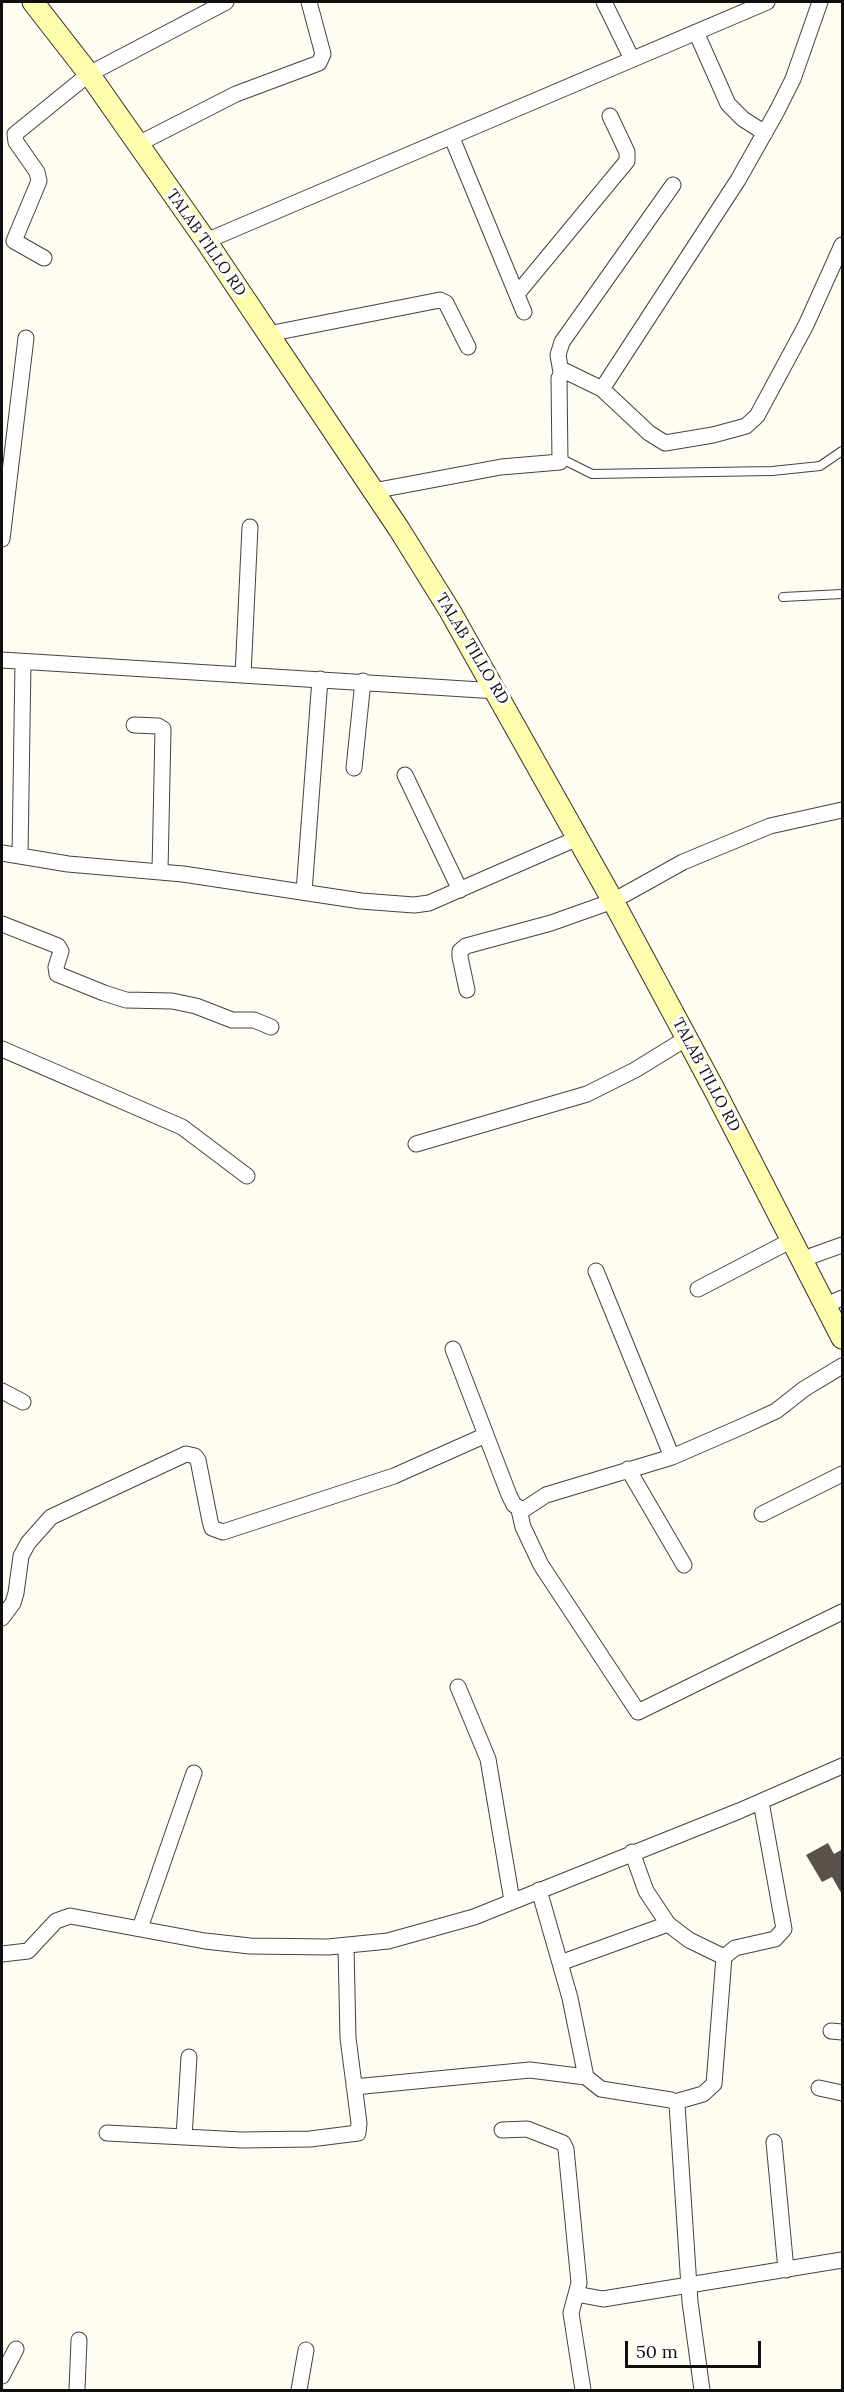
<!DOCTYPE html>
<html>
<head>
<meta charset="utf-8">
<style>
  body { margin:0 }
  #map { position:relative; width:844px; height:2392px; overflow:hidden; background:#fffdf1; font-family:Lora,serif }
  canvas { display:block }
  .frame { position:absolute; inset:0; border:3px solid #0f0f0f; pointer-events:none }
  .scale { position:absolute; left:625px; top:2341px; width:136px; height:27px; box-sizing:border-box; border:3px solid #0f0f0f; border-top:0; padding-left:8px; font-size:18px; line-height:21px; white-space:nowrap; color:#0f0f0f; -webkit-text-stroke:4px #fff; paint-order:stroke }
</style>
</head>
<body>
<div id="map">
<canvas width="844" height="2392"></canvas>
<div class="frame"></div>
<div class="scale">50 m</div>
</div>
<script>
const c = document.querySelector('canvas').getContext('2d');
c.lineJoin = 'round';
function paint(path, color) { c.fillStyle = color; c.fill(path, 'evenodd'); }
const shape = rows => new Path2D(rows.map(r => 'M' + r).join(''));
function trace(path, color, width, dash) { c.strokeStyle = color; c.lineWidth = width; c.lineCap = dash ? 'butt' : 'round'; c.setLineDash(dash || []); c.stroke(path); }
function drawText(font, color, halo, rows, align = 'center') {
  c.font = font + ' Lora,serif'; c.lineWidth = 6; c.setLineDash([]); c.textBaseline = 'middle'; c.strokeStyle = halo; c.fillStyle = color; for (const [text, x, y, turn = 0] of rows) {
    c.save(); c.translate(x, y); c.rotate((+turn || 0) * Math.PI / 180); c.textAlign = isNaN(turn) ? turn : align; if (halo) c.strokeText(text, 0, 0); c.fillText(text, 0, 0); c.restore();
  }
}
paint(shape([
  [828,1843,834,1854,843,1849,843,1896,832,1877,822,1882,806,1855]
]), '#59514a');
const service = shape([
  [562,459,592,474,772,471,820,466,842,451],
  [783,597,842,594]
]);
const minor = shape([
  [604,2,632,59],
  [696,32,728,104,743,119,765,133],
  [452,138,524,312],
  [136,145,236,94,319,63,323,54,309,2],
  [206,241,767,2],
  [44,258,14,241,39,181,37,172,16,142,15,134,89,74,226,2],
  [517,294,627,161,627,152,610,116],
  [268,334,440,300,446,303,468,347],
  [561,372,558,355,562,342,673,185],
  [602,389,738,180,777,111,793,79,820,2],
  [373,491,501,467,560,462,559,378,565,371,602,389,649,433,665,443,713,435,746,426,757,416,806,325,842,245],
  [2,539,26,338],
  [2,660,497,691],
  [243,675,250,527],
  [134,725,158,726,163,729,160,871],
  [354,768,363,681],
  [405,775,460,890],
  [2,853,68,864,183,874,361,901,414,905,429,903,578,838],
  [20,856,23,662],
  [304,892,320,679],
  [2,924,58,946,61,951,56,967,57,974,104,993,126,1000,172,1001,196,1006,232,1020,254,1020,271,1027],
  [467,990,460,957,460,951,466,946,551,923,613,901,683,862,770,826,842,810],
  [2,1049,182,1127,247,1176],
  [416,1144,587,1094,635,1070,687,1038],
  [803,1259,842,1245],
  [596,1271,672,1457],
  [698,1289,792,1240],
  [826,1305,842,1298],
  [453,1349,509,1495,514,1505,523,1510,546,1495,672,1457,741,1427,776,1411,804,1389,842,1366],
  [2,1391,23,1402],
  [628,1469,684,1565],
  [519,1510,523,1527,541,1565,638,1712,842,1612],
  [762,1514,842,1474],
  [2,1618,13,1603,16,1593,21,1556,28,1543,51,1517,186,1454,195,1456,198,1460,210,1521,212,1528,223,1532,394,1476,486,1435],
  [458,1687,488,1759,512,1901],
  [632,1852,646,1891,668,1924,689,1940,724,1957],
  [539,1890,570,1998,586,2077,601,2089,671,2100,677,2104,690,2302,702,2390],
  [140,1928,194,1773],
  [2,1954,28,1951,56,1921,70,1916,205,1941,250,1946,328,1947,388,1941,474,1917,739,1811,842,1766],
  [560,1963,668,1924],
  [831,2031,842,2032],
  [354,2087,530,2070,586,2077],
  [819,2088,842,2093],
  [675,2102,703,2094,714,2084,724,1957,735,1948,775,1939,784,1929,761,1802],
  [502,2130,527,2129,563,2143,566,2149,579,2283,571,2313,583,2390],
  [107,2133,242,2140,310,2139,358,2133,359,2123,348,2038,346,1946],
  [184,2137,189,2057],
  [774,2142,786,2270],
  [576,2294,603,2299,842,2260],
  [2,2376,16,2349],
  [77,2390,79,2340],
  [299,2390,306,2350]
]);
const secondary = shape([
  [33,2,89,74,206,241,399,529,450,611,613,901,714,1089,842,1338]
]);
trace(service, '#424242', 10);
trace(minor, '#424242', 17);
trace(secondary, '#313131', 23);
trace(service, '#fff', 8);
trace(minor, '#fff', 15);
trace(secondary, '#fffcac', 21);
drawText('16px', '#0f0f0f', '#fff', [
  ["TALAB TILLO RD",206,243,55],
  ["TALAB TILLO RD",472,649,59],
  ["TALAB TILLO RD",706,1075,62]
]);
</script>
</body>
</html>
